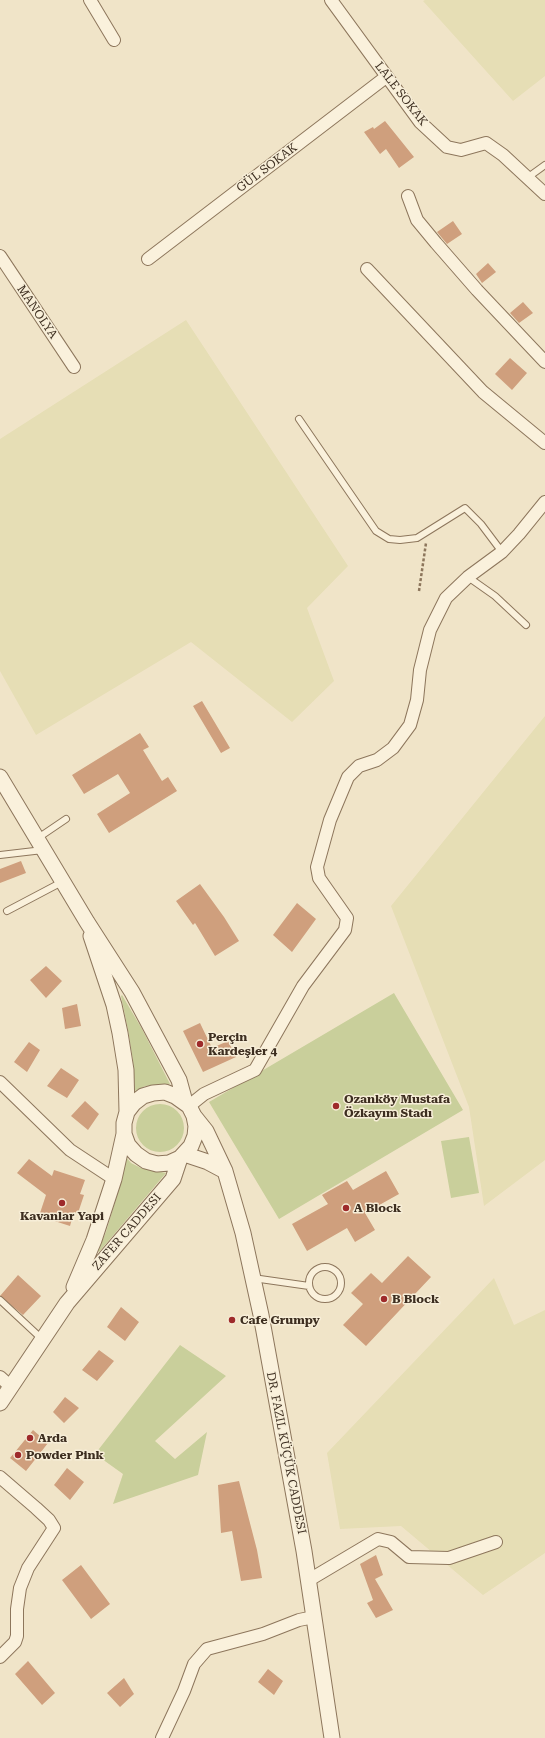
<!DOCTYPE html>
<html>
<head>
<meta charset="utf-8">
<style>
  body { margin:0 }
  canvas { display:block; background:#f0e4c8 }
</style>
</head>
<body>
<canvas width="545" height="1738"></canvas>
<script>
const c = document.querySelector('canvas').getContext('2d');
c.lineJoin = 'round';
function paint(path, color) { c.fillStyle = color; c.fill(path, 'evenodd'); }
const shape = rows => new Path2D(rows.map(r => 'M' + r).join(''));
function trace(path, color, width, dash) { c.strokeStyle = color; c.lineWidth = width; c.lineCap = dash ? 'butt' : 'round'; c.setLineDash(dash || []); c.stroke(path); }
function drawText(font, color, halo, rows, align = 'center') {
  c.font = font + ' "Roboto Serif",serif'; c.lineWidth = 3; c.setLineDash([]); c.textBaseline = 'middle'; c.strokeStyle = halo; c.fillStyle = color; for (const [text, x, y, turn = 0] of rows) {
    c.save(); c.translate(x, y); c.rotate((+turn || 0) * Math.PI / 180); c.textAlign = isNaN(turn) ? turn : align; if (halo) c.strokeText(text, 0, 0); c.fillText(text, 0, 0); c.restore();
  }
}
paint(shape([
  [425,0,545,0,545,76,513,101,423,1],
  [186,320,348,566,307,608,334,681,292,722,191,642,36,735,0,671,0,439],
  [545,716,545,1160,484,1206,469,1107,391,906],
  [494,1278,514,1325,545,1310,545,1553,483,1595,401,1526,340,1529,327,1453]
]), '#e6deb5');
paint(shape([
  [394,993,463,1110,279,1219,209,1102],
  [122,995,142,1029,170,1084,145,1086,135,1091,133,1061,128,1030,121,996],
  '136 1128a24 24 0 1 1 48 0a24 24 0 1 1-48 0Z',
  [469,1137,479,1193,451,1198,441,1141],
  [126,1157,131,1163,141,1168,166,1173,99,1252,98,1251,106,1232,119,1189],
  [180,1345,226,1376,155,1441,175,1459,207,1432,198,1475,113,1504,123,1474,95,1454]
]), '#c9cf9b');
paint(shape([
  [385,121,414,157,399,168,386,149,380,154,364,132,373,127,374,129],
  [453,221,462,234,447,244,437,232],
  [488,263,496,272,482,283,476,274],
  [523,302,533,313,519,323,510,313],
  [510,358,527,373,512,390,495,374],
  [202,701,230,748,221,753,193,706],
  [140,733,149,747,143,750,162,781,168,777,177,791,109,833,97,814,130,793,118,774,84,794,72,775],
  [21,861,26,873,0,883,0,869],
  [200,884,224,917,239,941,215,956,195,923,193,925,176,901],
  [297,903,316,919,292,952,273,935],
  [46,966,62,981,46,998,30,980],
  [77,1004,81,1026,65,1029,62,1008],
  [200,1023,212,1048,228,1041,236,1057,203,1072,183,1031],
  [29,1042,40,1050,27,1072,14,1062],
  [61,1068,79,1080,67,1098,47,1086],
  [85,1101,99,1114,88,1130,71,1116],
  [29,1159,52,1176,54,1170,85,1180,80,1194,84,1195,78,1213,74,1212,70,1226,39,1216,46,1195,17,1173],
  [386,1171,399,1194,365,1213,375,1230,355,1242,347,1228,307,1251,292,1224,328,1204,322,1195,347,1181,353,1190],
  [408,1256,431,1277,366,1346,343,1325,363,1304,351,1293,371,1273,382,1283],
  [18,1275,41,1296,23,1315,0,1296],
  [121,1307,139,1322,125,1341,107,1327],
  [99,1350,114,1361,97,1381,82,1370],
  [65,1397,79,1408,64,1423,53,1412],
  [33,1430,48,1443,26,1471,10,1458],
  [67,1468,84,1482,70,1500,54,1485],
  [239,1481,257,1550,262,1578,241,1581,232,1531,221,1533,218,1485],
  [376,1555,383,1575,375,1579,393,1610,376,1618,367,1603,373,1600,360,1564],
  [81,1565,110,1604,91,1619,62,1580],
  [28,1661,55,1693,42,1705,15,1674],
  [268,1669,283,1681,274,1695,258,1682],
  [124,1678,134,1694,120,1707,107,1693]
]), '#cf9f7d');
const service = shape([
  [527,178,545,165],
  [299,419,376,531,389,539,400,540,417,538,465,508,481,524,502,552],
  [468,577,495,596,526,625],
  [38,838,66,819],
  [0,855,43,850],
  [7,911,62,882],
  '309 1283a16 16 0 1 1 32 0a16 16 0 1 1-32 0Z',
  [253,1278,309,1286],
  [0,1300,43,1340]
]);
const minor = shape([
  [90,0,114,40],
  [331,0,420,122,447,147,461,150,486,143,503,155,545,194],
  [408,196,417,220,436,243,477,290,545,362],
  [0,256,74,367],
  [148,259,386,77],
  [367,269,483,392,545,443],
  [0,1082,70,1150,114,1179],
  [189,1106,204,1094,255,1070,303,986,345,930,347,918,319,878,317,867,330,820,348,777,359,766,377,760,393,748,410,725,417,700,420,670,430,630,446,598,468,577,502,552,519,534,545,502],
  [0,1377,11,1387],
  [0,1477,36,1508,49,1520,54,1528,28,1568,20,1588,17,1609,17,1636,15,1642,0,1657],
  [309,1580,378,1539,391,1542,409,1557,449,1558,496,1542],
  [162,1738,184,1691,194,1664,207,1649,263,1634,299,1620,314,1617]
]);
const tertiary = shape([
  [0,777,87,922,132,992,179,1080,185,1102],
  [91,936,114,1005,120,1033,126,1070,127,1112],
  [194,1116,196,1126,195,1136,191,1146,180,1158,169,1163,157,1164,146,1161,136,1154,128,1145,124,1134,124,1123,127,1112,134,1103,143,1096,153,1093,165,1092,175,1096,189,1106,194,1116,206,1131,225,1171,243,1233,261,1315,304,1551,332,1738],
  [184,1154,208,1162,225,1171],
  [74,1287,94,1240,114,1179,124,1134],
  [0,1403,67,1303,173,1179,180,1158]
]);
trace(service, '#8d765c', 8);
trace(minor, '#8d765c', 14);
trace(tertiary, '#8d765c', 17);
trace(shape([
  [419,591,426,543]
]), '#8d765c', 2.5, [3, 2]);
trace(service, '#faf1dc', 6);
trace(minor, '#faf1dc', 12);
trace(tertiary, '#faf1dc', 15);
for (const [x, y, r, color] of [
  [200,1044,4,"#9e2a2b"],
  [336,1106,4,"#9e2a2b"],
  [62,1203,4,"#9e2a2b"],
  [346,1208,4,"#9e2a2b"],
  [384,1299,4,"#9e2a2b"],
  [232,1320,4,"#9e2a2b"],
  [30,1438,4,"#9e2a2b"],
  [18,1455,4,"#9e2a2b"]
]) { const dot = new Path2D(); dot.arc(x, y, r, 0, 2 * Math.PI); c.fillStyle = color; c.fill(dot); trace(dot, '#f7eed8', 1.5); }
drawText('12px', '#3d2e20', '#f7eed8', [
  ["LALE SOKAK",401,94,52],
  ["GÜL SOKAK",267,168,-37],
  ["MANOLYA",37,312,56],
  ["ZAFER CADDESI",127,1232,-49],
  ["DR. FAZIL KÜÇÜK CADDESI",286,1453,79]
]);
drawText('bold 12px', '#3d2e20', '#f7eed8', [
  ["Perçin",208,1037],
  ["Kardeşler 4",208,1051],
  ["Ozanköy Mustafa",344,1099],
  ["Özkayım Stadı",344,1113],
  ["A Block",354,1208],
  ["Kavanlar Yapi",62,1216,"center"],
  ["B Block",392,1299],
  ["Cafe Grumpy",240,1320],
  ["Arda",38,1438],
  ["Powder Pink",26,1455]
], 'left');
</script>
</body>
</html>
